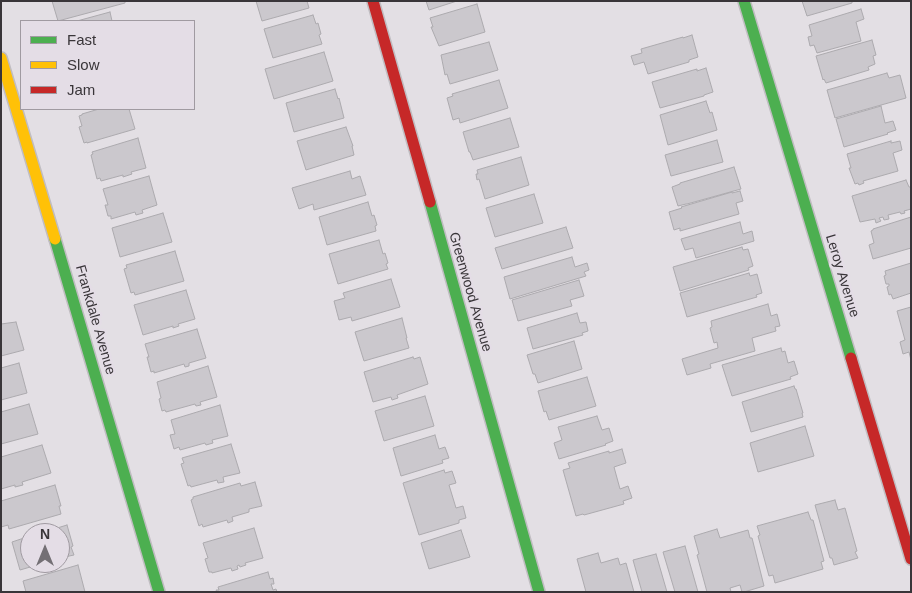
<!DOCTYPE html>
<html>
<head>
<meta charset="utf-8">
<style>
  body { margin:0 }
  #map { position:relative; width:912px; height:593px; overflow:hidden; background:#e3dfe4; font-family:Arial,sans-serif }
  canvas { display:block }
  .frame { position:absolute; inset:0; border:2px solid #393539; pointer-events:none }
  .legend { position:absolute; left:20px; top:20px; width:175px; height:90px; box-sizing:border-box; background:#e4dde6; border:1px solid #a09aa1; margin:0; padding:6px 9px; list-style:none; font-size:15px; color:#393539 }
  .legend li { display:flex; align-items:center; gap:10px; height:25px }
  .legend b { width:25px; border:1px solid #a09aa1 }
  .north { position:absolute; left:20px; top:523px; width:50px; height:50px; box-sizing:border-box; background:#e4dde6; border:1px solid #a09aa1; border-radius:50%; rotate:0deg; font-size:14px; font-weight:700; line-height:20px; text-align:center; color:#393539 }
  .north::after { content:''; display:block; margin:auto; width:18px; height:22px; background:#747075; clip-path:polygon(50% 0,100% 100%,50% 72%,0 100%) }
</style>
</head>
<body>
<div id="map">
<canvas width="912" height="593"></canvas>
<div class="frame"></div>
<ul class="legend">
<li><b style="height:6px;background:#4caf50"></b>Fast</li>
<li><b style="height:6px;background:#ffc107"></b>Slow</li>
<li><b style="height:6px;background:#c62828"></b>Jam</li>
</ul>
<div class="north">N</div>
</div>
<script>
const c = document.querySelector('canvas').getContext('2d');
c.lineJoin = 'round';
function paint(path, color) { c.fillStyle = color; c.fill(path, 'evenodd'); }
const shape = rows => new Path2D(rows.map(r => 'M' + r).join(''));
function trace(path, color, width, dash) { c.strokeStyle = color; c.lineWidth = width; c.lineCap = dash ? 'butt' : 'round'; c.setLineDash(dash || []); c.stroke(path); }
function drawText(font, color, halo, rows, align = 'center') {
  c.font = font + ' Arial,sans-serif'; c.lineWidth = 5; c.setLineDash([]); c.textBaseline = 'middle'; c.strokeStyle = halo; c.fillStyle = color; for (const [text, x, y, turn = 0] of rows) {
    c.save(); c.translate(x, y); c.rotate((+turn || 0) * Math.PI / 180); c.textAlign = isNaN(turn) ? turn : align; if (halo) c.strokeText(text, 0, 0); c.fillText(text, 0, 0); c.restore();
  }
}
const building = shape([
  [52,1,125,1,125,3,58,21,52,1],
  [256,1,307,1,309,8,262,21,256,1],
  [426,1,457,1,429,10,426,1],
  [802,1,852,1,852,3,807,16,802,1],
  [477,4,485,32,439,46,431,27,433,27,430,18,477,4],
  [861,9,864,19,856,22,861,41,817,53,814,45,810,46,808,37,812,36,809,25,861,9],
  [110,12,112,21,77,21,110,12],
  [313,15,316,24,318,23,321,34,319,35,322,44,273,58,264,29,313,15],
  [692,35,698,57,689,60,689,62,648,74,644,62,634,65,631,56,642,53,641,49,683,37,683,38,692,35],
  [872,40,876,55,873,56,875,64,868,67,869,70,826,83,824,79,823,80,816,56,872,40],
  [489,42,498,70,450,84,447,74,445,75,441,55,489,42],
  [324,52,333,81,274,99,265,69,324,52],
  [706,68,713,92,704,95,704,96,660,108,652,82,697,69,697,71,706,68],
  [887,73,889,78,900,75,906,98,835,118,827,90,887,73],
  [499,80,508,108,460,123,459,118,453,120,447,98,453,96,452,94,499,80],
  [335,89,338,99,339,98,344,118,294,132,286,103,335,89],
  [706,101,710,113,712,112,717,130,668,145,660,115,706,101],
  [881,106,885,123,893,121,896,130,887,133,888,134,844,147,836,119,881,106],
  [99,109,129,109,135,129,87,143,87,142,84,143,79,127,82,126,79,116,82,115,82,114,99,109],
  [510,118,519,147,473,160,470,152,469,152,463,132,510,118],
  [346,127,353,146,352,146,354,155,306,170,297,141,346,127],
  [138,138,146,168,131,172,132,174,123,177,123,175,101,181,100,178,97,179,91,155,93,154,92,152,138,138],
  [717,140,723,162,671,176,665,155,717,140],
  [891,141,891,143,900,141,902,150,893,153,898,171,863,181,864,183,859,185,858,183,855,184,849,168,851,168,847,154,891,141],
  [521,157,529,185,485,199,479,179,477,180,476,174,478,174,477,170,521,157],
  [734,167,741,189,687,204,686,204,678,206,672,187,680,184,680,183,734,167],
  [350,171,352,179,360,176,366,195,314,210,313,204,299,209,292,188,350,171],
  [149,176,157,205,142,210,143,213,136,215,135,212,111,219,111,216,108,216,105,205,108,205,103,189,149,176],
  [906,180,909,187,911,187,911,209,904,211,905,213,901,214,900,212,888,215,889,219,884,220,883,217,879,218,881,221,876,223,875,219,860,222,852,196,906,180],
  [740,191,743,201,736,203,739,214,680,231,680,228,674,230,669,212,682,208,681,207,732,192,732,193,740,191],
  [534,194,543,223,495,237,486,208,534,194],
  [368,202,372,216,374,215,377,225,375,226,376,231,327,245,319,217,368,202],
  [163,213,172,242,120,257,112,228,163,213],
  [911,217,911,248,873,259,869,245,874,243,871,231,873,230,873,229,911,217],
  [740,222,743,234,752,231,754,241,696,258,693,248,685,250,681,239,740,222],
  [566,227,573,248,502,269,495,248,566,227],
  [379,240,383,254,385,253,388,263,386,264,388,269,338,284,329,254,379,240],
  [742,247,743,250,748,249,753,266,748,268,749,270,680,291,673,267,742,247],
  [175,251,184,281,135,295,134,292,131,293,124,269,127,268,126,265,175,251],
  [572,257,575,267,587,263,589,270,584,272,586,276,510,299,504,277,572,257],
  [911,263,911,293,893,299,891,294,889,295,887,287,889,286,889,284,886,284,884,276,886,275,885,271,911,263],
  [749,273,750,276,757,274,762,293,756,295,757,297,687,317,680,293,749,273],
  [391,279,400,307,352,321,351,317,339,320,334,301,345,298,343,293,391,279],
  [579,280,584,296,570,300,572,306,518,321,512,300,579,280],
  [186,290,195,319,178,324,179,326,173,328,173,326,143,335,134,305,186,290],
  [768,304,771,316,777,314,780,326,775,327,776,331,752,338,755,351,710,364,711,368,687,375,682,359,718,348,717,342,714,343,710,328,712,327,711,321,768,304],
  [911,307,911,360,909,352,903,354,900,342,905,340,897,311,911,307],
  [577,313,580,323,586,322,588,331,582,333,583,335,533,349,527,328,577,313],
  [402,318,407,338,406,338,409,348,364,361,355,332,402,318],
  [16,322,24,350,1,356,1,324,16,322],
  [197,329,206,358,189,363,189,366,185,367,184,364,154,373,154,371,151,372,147,357,149,357,145,344,197,329],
  [574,341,582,369,538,383,535,374,533,374,527,355,574,341],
  [781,348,782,352,785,351,788,363,794,361,798,374,790,377,791,379,732,396,722,365,781,348],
  [413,357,414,359,420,357,428,384,397,395,398,398,392,400,391,397,373,402,364,372,413,357],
  [19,363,27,393,1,400,1,368,19,363],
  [208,366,217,397,200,402,201,405,196,406,195,404,166,412,165,410,162,411,159,399,161,398,157,382,208,366],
  [587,377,596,406,549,420,546,411,544,412,538,391,587,377],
  [794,386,795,389,796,389,803,413,802,413,803,417,751,432,742,402,794,386],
  [425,396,434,426,384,441,375,411,425,396],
  [29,404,38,434,1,444,1,412,29,404],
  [220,405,228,436,212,440,213,443,206,445,205,443,180,450,179,447,174,449,170,435,175,434,171,420,220,405],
  [597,416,602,430,609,428,613,441,605,444,606,445,559,459,554,443,562,440,558,427,597,416],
  [805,426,814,456,758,472,750,443,805,426],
  [435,435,439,449,445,447,449,458,442,460,443,463,401,476,393,448,435,435],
  [231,444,240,473,223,477,224,482,218,483,217,480,191,487,190,485,188,486,181,464,184,463,182,458,231,444],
  [42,445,51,473,22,482,23,485,15,487,15,485,1,489,1,457,42,445],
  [622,449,626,463,614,467,620,489,628,486,632,498,623,501,624,504,584,515,583,514,576,516,563,470,570,468,568,463,609,451,609,453,622,449],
  [444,470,445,473,452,471,456,483,449,485,456,508,463,506,466,518,459,520,459,523,419,535,403,483,444,470],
  [255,482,262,506,249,509,249,512,232,517,233,521,228,523,227,520,203,527,202,524,199,526,191,500,193,499,193,497,240,483,241,486,255,482],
  [55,485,61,506,59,506,61,514,9,529,8,525,1,527,1,501,55,485],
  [835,500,838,510,845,508,857,551,855,552,858,558,834,565,832,558,830,558,815,505,835,500],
  [808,512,811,520,813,520,824,561,821,562,823,569,775,583,773,575,769,576,758,536,760,535,757,526,808,512],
  [67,525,73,546,71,547,74,555,60,558,60,533,41,533,67,525],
  [254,528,263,558,245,563,246,565,240,567,239,565,237,566,238,569,232,571,231,568,212,573,212,572,209,572,205,559,208,558,203,543,254,528],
  [717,529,720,538,748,530,750,538,752,538,764,586,744,592,742,592,740,585,730,588,731,592,707,592,697,555,699,554,694,536,717,529],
  [461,530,470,557,429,569,421,543,461,530],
  [30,536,30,563,44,563,20,570,12,542,30,536],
  [685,546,698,592,675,592,663,552,685,546],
  [598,553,601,563,618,558,620,565,626,563,634,592,586,592,577,559,598,553],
  [656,554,667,592,642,592,633,560,656,554],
  [78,565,85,592,26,592,23,581,78,565],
  [268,572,270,579,273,578,274,584,271,584,273,590,276,589,277,592,217,592,216,590,219,590,218,587,268,572]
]);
paint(building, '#cbc8cd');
trace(building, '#acaaae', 1);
const fast = shape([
  [744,1,851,358],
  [430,202,539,592],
  [55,239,159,592]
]);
const slow = shape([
  [1,58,55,239]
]);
const jam = shape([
  [373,1,430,202],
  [851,358,911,559]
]);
trace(fast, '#c0bdc1', 14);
trace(slow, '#c0bdc1', 14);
trace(jam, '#c0bdc1', 14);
trace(fast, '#4caf50', 11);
trace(slow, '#ffc107', 11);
trace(jam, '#c62828', 11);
drawText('14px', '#393539', '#e4dde6', [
  ["Leroy Avenue",842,276,73],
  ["Greenwood Avenue",470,292,74],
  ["Frankdale Avenue",95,320,74]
]);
</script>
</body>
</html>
